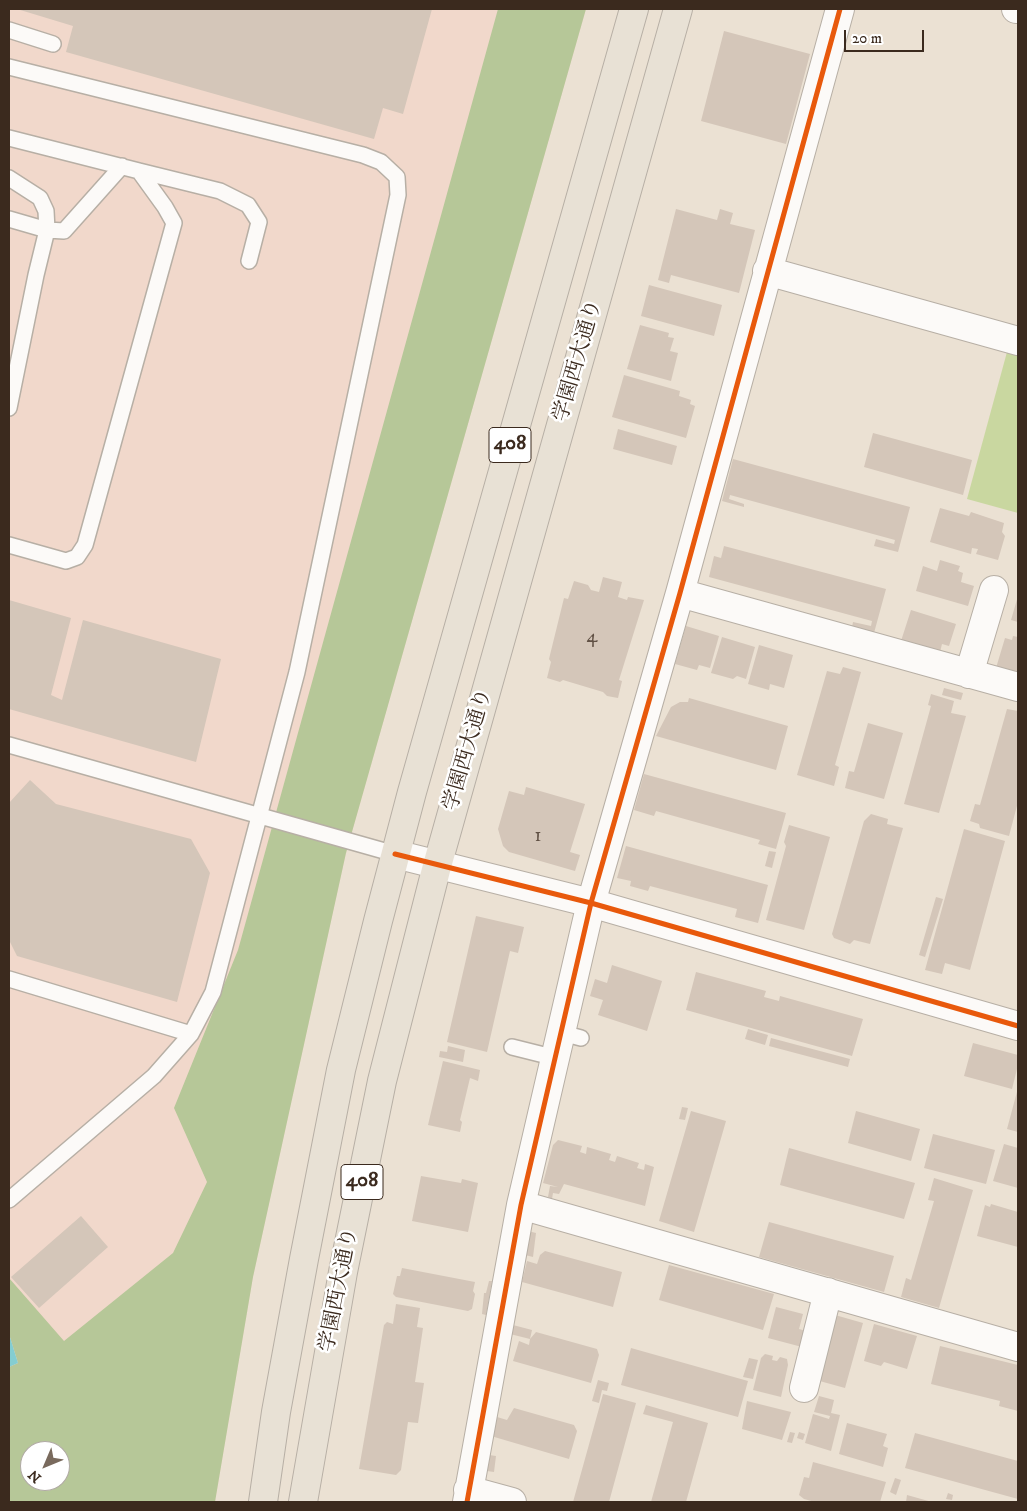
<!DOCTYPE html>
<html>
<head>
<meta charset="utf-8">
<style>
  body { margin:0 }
  #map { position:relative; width:1027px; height:1511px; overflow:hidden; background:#ebe1d3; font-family:"IM FELL DW Pica",serif }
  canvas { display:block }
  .frame { position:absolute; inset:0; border:10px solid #3b2a1e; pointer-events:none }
  .north { position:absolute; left:20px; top:1441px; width:50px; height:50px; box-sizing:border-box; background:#fff; border:1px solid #b1aaa5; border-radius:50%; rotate:225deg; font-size:14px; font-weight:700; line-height:20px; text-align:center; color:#3b2a1e }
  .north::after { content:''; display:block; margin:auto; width:18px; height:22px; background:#796a5d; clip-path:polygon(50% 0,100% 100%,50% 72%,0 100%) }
  .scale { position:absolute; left:844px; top:30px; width:80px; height:22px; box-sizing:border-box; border:2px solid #3b2a1e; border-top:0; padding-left:6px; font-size:15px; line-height:18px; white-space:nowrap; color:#3b2a1e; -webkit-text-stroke:4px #fff; paint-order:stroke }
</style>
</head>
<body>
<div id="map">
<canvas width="1027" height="1511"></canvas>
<div class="frame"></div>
<div class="north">N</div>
<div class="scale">20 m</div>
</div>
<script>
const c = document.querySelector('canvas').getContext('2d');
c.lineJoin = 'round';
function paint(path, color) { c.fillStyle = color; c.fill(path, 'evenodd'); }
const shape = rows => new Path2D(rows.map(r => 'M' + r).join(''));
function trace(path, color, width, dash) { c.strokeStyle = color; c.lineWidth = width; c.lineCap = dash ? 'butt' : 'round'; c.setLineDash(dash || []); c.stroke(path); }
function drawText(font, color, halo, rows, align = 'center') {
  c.font = font + ' "IM FELL DW Pica","Noto Serif JP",serif'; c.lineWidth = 5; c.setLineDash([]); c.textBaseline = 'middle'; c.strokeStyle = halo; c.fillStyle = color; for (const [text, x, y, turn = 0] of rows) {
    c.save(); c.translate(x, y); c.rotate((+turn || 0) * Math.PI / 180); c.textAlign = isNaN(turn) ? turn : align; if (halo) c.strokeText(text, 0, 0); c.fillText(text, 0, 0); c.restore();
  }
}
paint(shape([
  [9,9,586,9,346,853,253,1277,215,1502,9,1502],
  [30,1451,60,1451,60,1481,30,1481]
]), '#f1d8cb');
paint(shape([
  [1007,352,1018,355,1018,513,967,499]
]), '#c9d7a0');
paint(shape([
  [498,9,586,9,346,853,253,1277,215,1502,9,1502,9,1367,18,1363,9,1334,9,1278,64,1341,173,1253,207,1182,174,1108,238,950],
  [30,1451,60,1451,60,1481,30,1481]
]), '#b6c798');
paint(shape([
  [9,1334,18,1363,9,1367]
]), '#84cdd1');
paint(shape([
  [17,9,432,9,403,114,383,108,374,139,66,52,73,26],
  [724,31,810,54,786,144,701,121],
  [676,209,717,220,720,209,733,213,730,224,755,230,739,293,671,275,669,283,658,280],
  [649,285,722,305,714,336,641,316],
  [640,325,669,333,668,337,674,338,670,351,678,353,671,381,627,369],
  [624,375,680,391,679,396,691,400,690,404,695,406,686,438,612,417],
  [618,429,677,446,672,465,613,449],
  [873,433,972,460,963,495,864,467],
  [733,459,910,507,898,552,874,546,876,539,894,544,895,540,730,495,729,499,744,504,744,507,722,501],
  [940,508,969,516,971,512,1004,523,1002,532,1005,536,998,560,976,554,978,549,972,548,971,554,930,542],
  [724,546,886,589,874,633,852,627,853,622,871,626,872,621,709,577,714,556,721,558],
  [940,560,960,566,958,571,963,573,961,582,974,586,968,606,916,591,923,566,937,571],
  [603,577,622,582,618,597,627,600,628,597,644,600,619,680,622,681,618,698,607,696,603,692,563,680,560,682,547,678,551,662,549,659,564,598,568,599,574,581,588,585,591,590,599,592],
  [1018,596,1018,622,1011,620],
  [9,600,71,618,51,695,62,700,83,620,221,659,196,762,9,709],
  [911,610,956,624,949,646,942,644,940,652,901,641],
  [686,626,719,636,710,668,699,665,697,670,675,664],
  [1013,636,1018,637,1018,675,996,668,1005,638,1012,640],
  [722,637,755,647,746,679,737,676,733,679,711,673],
  [759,645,793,655,784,688,770,684,769,690,748,684],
  [843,667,861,672,835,765,839,767,834,786,797,775,827,671,840,674],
  [944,688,963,693,961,700,942,695],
  [931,694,954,701,951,713,966,716,939,813,904,804,931,706,928,705],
  [689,698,788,726,776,770,656,736,671,707,680,702,688,702],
  [1007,709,1018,711,1018,802,1009,836,980,828,979,824,970,821,975,804,980,805],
  [868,723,903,733,884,799,845,788,849,771,854,772],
  [644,774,786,813,776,849,758,844,760,840,656,811,654,816,634,810],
  [30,780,56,804,191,839,210,873,177,1002,17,956,9,940,9,803],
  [526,787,585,804,570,852,580,855,575,871,509,852,503,846,498,829,509,791,524,795],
  [871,814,888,819,887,824,903,828,870,944,854,940,850,944,834,938,832,934,864,821],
  [789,825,830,837,804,930,766,920,786,846,784,842],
  [964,829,1005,841,970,970,945,963,942,974,925,970],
  [626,846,768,885,758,923,735,917,737,909,650,886,648,891,630,886,631,881,617,878],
  [769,851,776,852,772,868,765,866],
  [936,897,943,899,925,957,919,955],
  [476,916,524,927,518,953,510,951,487,1052,447,1042],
  [612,965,662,981,647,1031,598,1015,603,1000,590,996,595,979,607,983],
  [696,972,766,991,764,997,779,1001,780,996,863,1019,852,1056,686,1010],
  [748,1029,768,1035,765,1045,745,1039],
  [771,1038,850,1059,848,1067,769,1046],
  [973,1043,1018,1055,1018,1065,1012,1089,964,1076],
  [448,1046,465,1050,463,1062,439,1057,440,1051,447,1052],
  [443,1061,480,1070,478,1081,470,1078,460,1120,462,1122,460,1132,428,1125],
  [1018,1088,1018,1132,1007,1129],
  [682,1107,688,1108,685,1120,679,1119],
  [691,1111,726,1121,694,1232,659,1221],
  [856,1111,920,1129,911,1161,848,1143],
  [933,1134,995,1150,986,1184,924,1168],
  [558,1140,582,1146,580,1152,586,1154,587,1147,611,1154,609,1160,615,1162,617,1156,639,1163,637,1168,644,1170,645,1164,654,1167,645,1206,564,1184,559,1194,553,1193,552,1199,548,1197,550,1186,558,1187,543,1183,553,1145],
  [1004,1144,1018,1148,1018,1188,993,1181],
  [789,1148,915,1183,904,1219,780,1185],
  [421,1176,461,1183,462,1179,478,1183,468,1232,412,1221],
  [934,1178,973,1190,939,1308,901,1297,906,1278,911,1280,934,1201,928,1200],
  [991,1204,1018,1212,1018,1247,977,1236,985,1205,990,1207],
  [81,1216,108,1247,39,1308,11,1277],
  [769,1222,894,1256,884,1292,759,1257],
  [528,1231,536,1233,533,1257,525,1255],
  [545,1251,622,1272,613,1307,522,1282,527,1261,537,1264,540,1255],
  [669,1265,774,1294,763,1330,659,1300],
  [402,1268,475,1282,473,1291,475,1294,472,1309,468,1311,396,1297,393,1294,397,1276,400,1276],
  [489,1281,492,1281,486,1315,482,1314,484,1293,486,1293],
  [396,1304,420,1308,417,1327,423,1328,415,1382,424,1383,418,1423,408,1422,401,1470,396,1475,359,1469,384,1325,387,1322,393,1324],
  [776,1307,803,1314,799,1329,806,1331,802,1347,768,1338],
  [835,1315,863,1323,845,1388,816,1380],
  [874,1324,917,1336,907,1369,884,1362,881,1366,864,1361],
  [513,1325,532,1330,530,1339,510,1334],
  [536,1332,597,1349,599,1355,591,1383,513,1361,519,1341,529,1345,530,1339],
  [940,1346,1018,1365,1018,1411,999,1406,1000,1401,931,1384],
  [631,1348,748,1381,738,1417,621,1385],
  [765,1354,773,1356,772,1360,777,1361,780,1357,787,1359,788,1365,781,1397,753,1390,761,1358],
  [749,1358,758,1360,753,1379,743,1377],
  [598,1380,609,1383,607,1391,602,1390,599,1403,592,1401],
  [603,1394,636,1403,609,1502,573,1502],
  [819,1396,834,1400,831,1413,840,1415,831,1451,805,1443,813,1414,829,1419,830,1416,814,1412],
  [747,1401,791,1412,782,1440,742,1429],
  [646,1405,708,1423,686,1502,651,1502,673,1422,643,1414],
  [514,1408,574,1425,577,1431,569,1459,491,1436,497,1417,507,1420],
  [847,1423,887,1434,883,1446,888,1448,883,1467,839,1454],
  [790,1432,795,1433,792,1443,787,1442],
  [799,1432,805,1434,803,1440,797,1438],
  [915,1433,1018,1461,1018,1499,905,1468],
  [489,1455,496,1456,494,1472,487,1471],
  [813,1462,886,1482,880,1502,815,1502,804,1499,799,1495,804,1477,809,1478],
  [895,1478,901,1480,896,1495,890,1492],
  [948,1493,953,1495,952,1500,946,1499],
  [907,1495,932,1502,906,1502]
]), '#d4c6b9');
const service = shape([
  [9,30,53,44],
  [9,67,363,155,381,162,397,177,398,195,297,672,213,992,191,1034,154,1076,9,1200],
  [9,138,139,171,165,207,174,223,85,545,77,557,66,561,9,545],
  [139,171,220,191,248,205,259,222,249,261],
  [9,178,40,198,46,211,47,230,36,275,9,408],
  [9,219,47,230,64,231,122,166],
  [9,745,395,854],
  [9,979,191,1034],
  [562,1033,581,1038],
  [512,1047,556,1058]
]);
const minor = shape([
  [767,271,1018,341],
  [680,593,1018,687],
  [969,674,994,590],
  [521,1205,1018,1347],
  [804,1388,828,1292],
  [468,1490,512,1502],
  [467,1502,521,1205,591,903,680,593,840,9]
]);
const tertiary = shape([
  [1016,9,1018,9],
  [395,854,591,903,1018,1026]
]);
const trunk = shape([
  [263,1502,276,1412,304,1259,341,1070,378,921,412,792,634,9],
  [303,1502,343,1272,382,1081,437,866,678,9]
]);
trace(service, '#b7afa5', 18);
trace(minor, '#b7afa5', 30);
trace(tertiary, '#b7afa5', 30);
trace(trunk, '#b7afa5', 30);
trace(service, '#fcfaf8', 15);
trace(minor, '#fcfaf8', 28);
trace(tertiary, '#fcfaf8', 28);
trace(trunk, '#e8e1d5', 28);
trace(shape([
  [395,854,591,903,1018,1026],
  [467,1502,521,1205,591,903,680,593,840,9]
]), '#e8590c', 5);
drawText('19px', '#615145', null, [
  ["4",592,638],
  ["1",538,837]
]);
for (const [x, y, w] of [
  [510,445,42],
  [362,1182,42]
]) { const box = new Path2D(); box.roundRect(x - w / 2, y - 17.5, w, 35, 4); c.fillStyle = '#fff'; c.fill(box); trace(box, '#3b2a1e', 1); }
drawText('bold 20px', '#3b2a1e', null, [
  ["408",510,445],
  ["408",362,1182]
]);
drawText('21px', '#3b2a1e', '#fff', [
  ["学園西大通り",579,361,-74],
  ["学園西大通り",469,750,-74],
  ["学園西大通り",340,1290,-79]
]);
</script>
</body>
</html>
